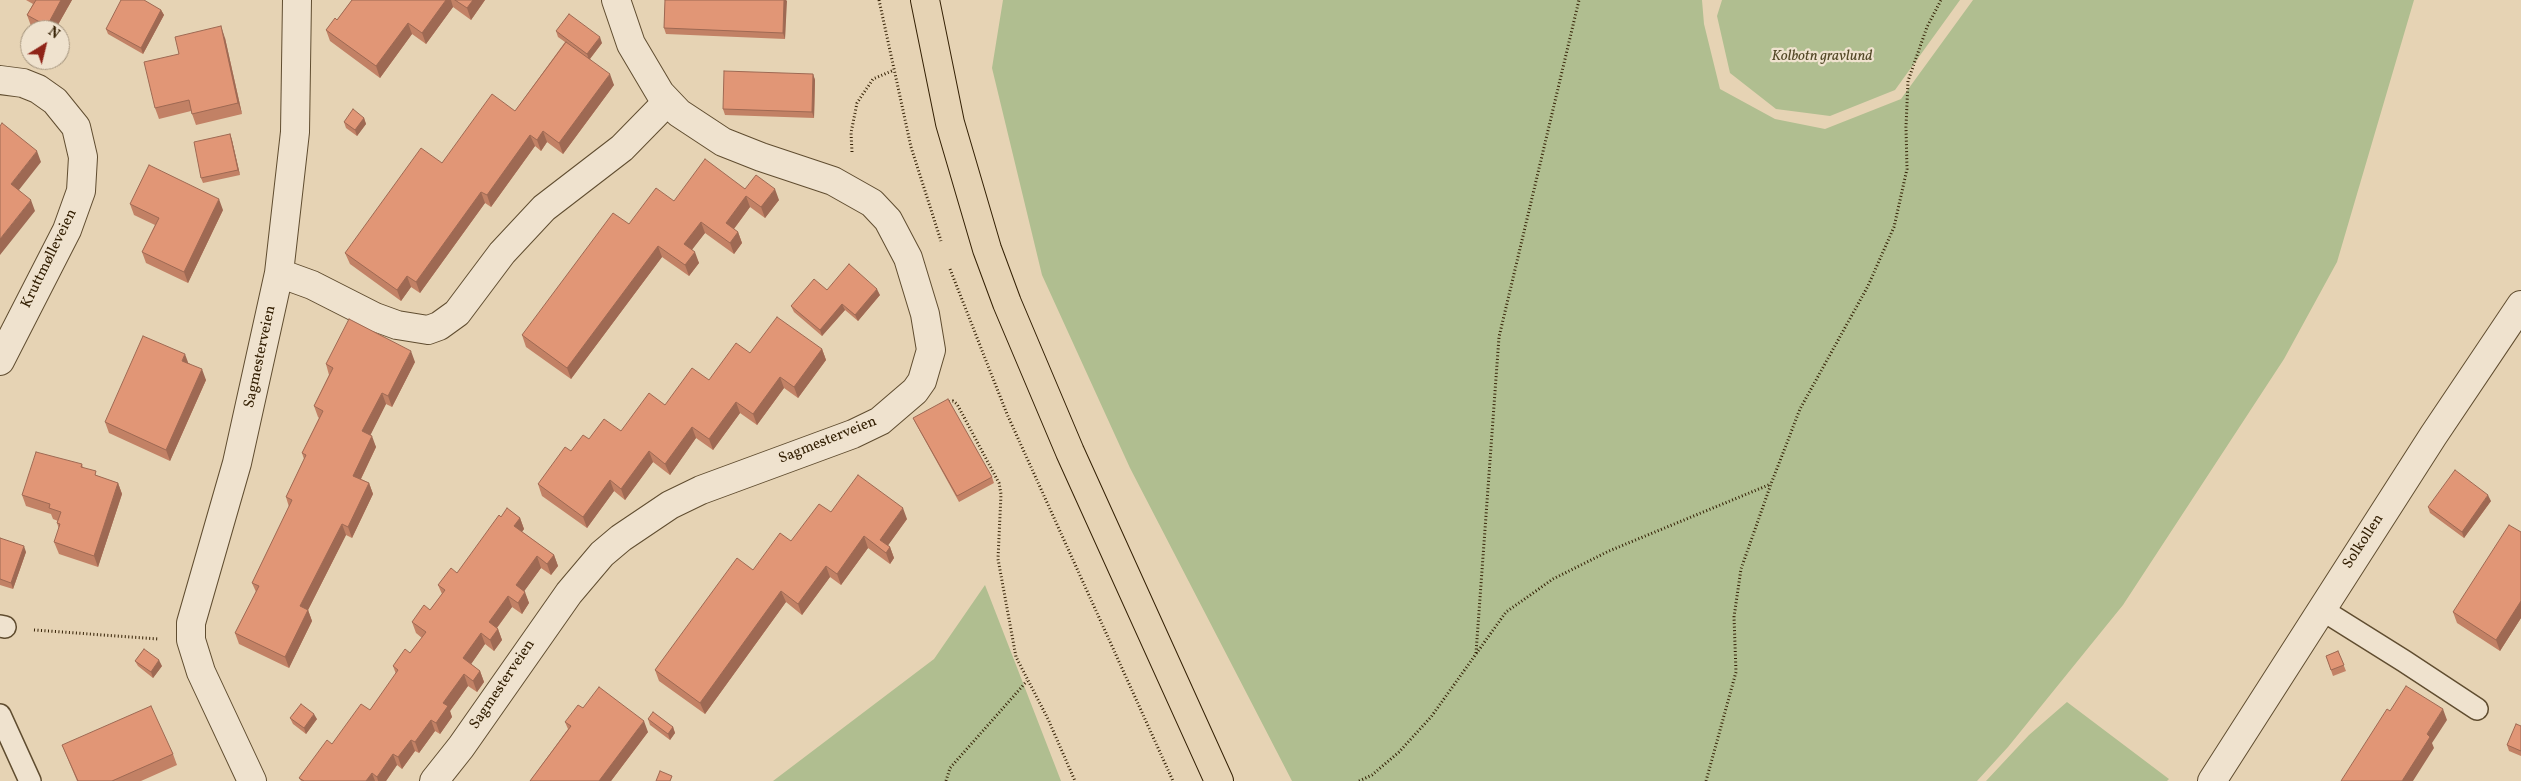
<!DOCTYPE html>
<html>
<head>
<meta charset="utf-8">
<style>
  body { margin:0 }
  #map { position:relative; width:2521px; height:781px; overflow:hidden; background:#e6d3b4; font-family:Vollkorn,serif }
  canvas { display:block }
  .north { position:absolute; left:20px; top:20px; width:50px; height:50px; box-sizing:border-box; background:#efe2ce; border:1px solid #a4947d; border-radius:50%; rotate:36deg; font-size:14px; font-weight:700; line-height:20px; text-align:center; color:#342004 }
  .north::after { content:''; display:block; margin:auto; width:18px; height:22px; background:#8f2418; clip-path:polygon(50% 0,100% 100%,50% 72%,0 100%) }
</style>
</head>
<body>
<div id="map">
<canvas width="2521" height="781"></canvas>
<div class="north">N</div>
</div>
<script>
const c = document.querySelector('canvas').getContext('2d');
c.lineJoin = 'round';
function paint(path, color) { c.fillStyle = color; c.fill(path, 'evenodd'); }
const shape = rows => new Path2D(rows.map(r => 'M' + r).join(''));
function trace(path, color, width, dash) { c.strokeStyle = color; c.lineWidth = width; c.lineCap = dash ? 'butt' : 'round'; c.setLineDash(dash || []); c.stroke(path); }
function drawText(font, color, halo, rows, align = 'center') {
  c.font = font + ' Vollkorn,serif'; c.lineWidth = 4.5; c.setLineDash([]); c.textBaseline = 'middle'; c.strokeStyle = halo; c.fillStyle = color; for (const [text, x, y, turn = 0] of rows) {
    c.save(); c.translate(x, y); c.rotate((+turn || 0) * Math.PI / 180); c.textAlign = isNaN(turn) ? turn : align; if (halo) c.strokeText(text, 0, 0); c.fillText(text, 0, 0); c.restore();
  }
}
paint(shape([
  [1003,0,1702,0,1704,24,1720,89,1775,119,1825,129,1901,99,1973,0,2414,0,2337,262,2284,359,2123,605,2008,747,1977,781,1292,781,1130,468,1042,275,992,68],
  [1722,0,1960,0,1895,90,1830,116,1776,109,1730,73,1717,16],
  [985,585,1061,781,773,781,934,659],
  [2067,702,2169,779,2167,781,1986,781,2029,735]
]), '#b0be90');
const service = shape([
  [2321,609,2404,661,2477,709],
  [0,626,5,627],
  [0,715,30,781]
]);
const minor = shape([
  [0,80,23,83,38,89,55,101,76,127,83,157,81,191,67,230,0,361],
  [279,273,312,285,375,317,397,325,428,330,439,326,457,313,502,253,544,208,622,148,667,102],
  [252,781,201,672,191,640,191,623,237,463,279,273,295,132,297,0],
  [434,781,461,747,569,593,602,554,621,538,670,505,701,490,853,434,880,421,915,391,922,381,931,350,925,314,908,258,888,220,872,203,833,181,761,157,723,142,679,113,660,93,631,44,616,0],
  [2212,781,2433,436,2521,305]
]);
const primary = shape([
  [925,0,950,123,987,249,1007,303,1070,452,1219,781]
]);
trace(service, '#604d30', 24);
trace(minor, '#604d30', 30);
trace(primary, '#342004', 30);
trace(shape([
  [879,0,911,147,941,241],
  [852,152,851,133,857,103,873,79,894,70],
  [950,269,1007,414,1173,781],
  [949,402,953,401,957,404,999,483,1001,494,998,559,1016,657,1048,719,1075,781],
  [34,630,158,639],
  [1476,653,1499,337,1579,0],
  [946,781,950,768,1027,681],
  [1359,781,1372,775,1399,752,1431,717,1506,612,1553,579,1609,551,1771,484],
  [1706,781,1736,672,1734,617,1741,569,1771,484,1800,409,1868,286,1894,227,1907,169,1906,127,1908,81,1927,27,1941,0]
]), '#342004', 3, [1, 2.5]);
trace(service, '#efe2ce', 21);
trace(minor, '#efe2ce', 28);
trace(primary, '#e6d3b4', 28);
paint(shape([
  [26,0,72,0,55,30,38,30,31,26,27,15,33,4],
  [352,0,485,0,471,20,453,7,426,44,412,34,380,78,330,41,326,30,337,20],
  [665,0,786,0,785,39,666,34,664,28],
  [161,10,164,15,143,54,108,34,106,29],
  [556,31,602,43,590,59,614,85,563,154,547,142,541,151,535,146,491,207,485,203,420,293,411,287,401,301,350,264,345,253,442,163,515,111,565,42,558,37],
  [225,38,242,114,196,125,191,111,159,119,155,108,179,54],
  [813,74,815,80,814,118,725,115,723,109],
  [364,118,366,124,357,136,346,128,344,122],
  [230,134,232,140,240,175,203,183,201,178],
  [745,189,779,200,765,218,750,207,734,229,738,232,742,243,734,254,705,233,692,249,699,263,689,276,662,257,571,379,526,347,522,335,629,224,674,201],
  [130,204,223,210,188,283,146,263,142,252,155,225,134,215],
  [827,290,880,295,858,321,845,310,822,336,794,312,791,306],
  [822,349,826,360,798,398,784,388,757,425,740,413,713,450,696,438,670,475,653,462,625,500,614,491,587,528,542,496,538,484,571,451,589,439,621,431,709,380,750,353],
  [415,362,392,407,386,404,370,435,376,447,361,479,369,483,373,494,352,538,346,535,308,610,312,621,289,668,239,644,235,633,256,592,252,583,289,507,286,497,304,459,302,453,319,418,318,417,314,406,329,375,326,364],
  [189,363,206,380,170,461,109,433,105,422],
  [913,418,992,477,994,483,959,502,916,424],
  [82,464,83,468,98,476,118,483,122,494,98,567,59,554,54,542,59,529,57,523,58,521,53,519,51,514,26,506,22,495],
  [2491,501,2464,538,2430,513,2428,507],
  [831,512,907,519,888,545,890,547,894,558,890,564,868,548,841,585,830,577,802,615,786,602,705,714,659,681,655,670,753,570],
  [501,517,520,518,524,529,522,532,554,555,558,566,551,575,541,568,524,591,529,603,522,614,512,607,497,628,498,629,502,640,494,651,485,644,471,664,480,671,484,682,477,692,468,686,450,711,452,717,440,734,435,731,419,753,415,751,402,769,397,765,386,781,301,781,299,778,332,744,370,710,396,674,393,666,410,653,422,638,416,633,412,622,430,610,442,594,438,585,457,573],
  [2521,532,2521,618,2500,651,2457,623,2453,612],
  [0,538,26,552,13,589,0,585],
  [2338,651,2346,671,2333,676,2326,656],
  [135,661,162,666,153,678,138,666],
  [583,708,648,732,611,781,530,781,568,729,565,722],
  [290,718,317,719,306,734,293,724],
  [648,719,673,727,675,733,670,740,650,725],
  [2521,726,2521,756,2509,751,2507,745],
  [62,745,173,754,177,765,141,781,77,781]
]), '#c28165');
paint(shape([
  [61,0,72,0,55,30,48,30,47,26],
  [446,0,451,0,453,7,426,44,422,33],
  [473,0,485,0,471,20,467,8],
  [784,0,786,0,787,1,785,39,783,33],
  [161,10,164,15,143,54,141,48],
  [408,23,412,34,380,78,376,66],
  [221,26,225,38,242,114,238,103],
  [600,37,602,43,589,60,587,54],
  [610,74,614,85,563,154,559,143],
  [813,74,815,80,814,118,812,112],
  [364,118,366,124,357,136,355,130],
  [543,131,547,142,541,151,537,140],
  [230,134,232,140,240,175,238,170],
  [530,135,535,146,491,207,487,195],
  [37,151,41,162,15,195,11,184],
  [775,189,779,200,765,218,761,207],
  [481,192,485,203,420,293,416,282],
  [746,196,750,207,730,234,726,223],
  [219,199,223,210,188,283,184,272],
  [31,200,35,211,0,255,0,239],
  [701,222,705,233,688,255,684,244],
  [738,232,742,243,734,254,730,243],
  [658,246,662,257,571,379,567,368],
  [695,252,699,263,689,276,685,265],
  [407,276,411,287,401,301,397,290],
  [877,289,880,295,858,321,855,315],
  [842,304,845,310,822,336,820,330],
  [822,349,826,360,798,398,794,387],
  [411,351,415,362,392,407,388,396],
  [185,354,189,365,182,361],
  [202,369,206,380,170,461,166,450],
  [780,377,784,388,757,425,753,414],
  [382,393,386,404,367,442,362,431],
  [736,402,740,413,713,450,709,439],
  [692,427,696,438,670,475,665,464],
  [372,436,376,447,357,487,353,476],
  [649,451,653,462,625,500,621,489],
  [610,480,614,491,587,528,583,517],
  [118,483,122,494,98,567,94,556],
  [369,483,373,494,352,538,348,527],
  [2488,495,2491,501,2464,538,2462,532],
  [903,508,907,519,884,551,880,540],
  [520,518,524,529,518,537,514,526],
  [342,524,346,535,308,610,312,621,289,668,285,657,300,606],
  [864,536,868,548,841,585,837,574],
  [24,546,26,552,13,589,11,583],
  [890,547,894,558,890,564,886,553],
  [554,555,558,566,551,575,547,564],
  [537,556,541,568,520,597,516,585],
  [826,566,830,577,802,615,798,604],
  [781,591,786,602,705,714,700,703],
  [525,592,529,603,522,614,518,603],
  [508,596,512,607,493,633,489,622],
  [2521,601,2521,618,2500,651,2496,640],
  [498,629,502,640,494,651,490,640],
  [481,633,485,644,467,670,463,658],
  [159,660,162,666,153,678,151,672],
  [480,671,484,682,477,692,473,681],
  [464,674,468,686,450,711,452,717,440,734,436,723,443,703],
  [2443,709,2447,720,2432,743,2434,748,2413,781,2402,781,2427,734],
  [314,714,317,719,306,734,304,728],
  [431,720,435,731,419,753,415,742],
  [644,721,648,732,611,781,599,781],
  [673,727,675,733,670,740,668,734],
  [411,740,415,751,402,769,398,757],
  [393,754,397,765,386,781,378,781,377,777],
  [372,773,375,781,366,781]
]), '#9e6953');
const building = shape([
  [36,0,61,0,47,26,27,15,36,0],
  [121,0,144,0,161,10,141,48,106,29,121,0],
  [352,0,446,0,422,33,408,23,376,66,326,30,335,18,337,20,352,0],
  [455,0,473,0,467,8,455,0],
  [665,0,784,0,783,33,664,28,665,0],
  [569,14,600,37,587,54,556,31,569,14],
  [221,26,238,103,192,114,189,100,155,108,144,62,179,54,175,37,221,26],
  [566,42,610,74,559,143,543,131,537,140,530,135,487,195,481,192,416,282,407,276,397,290,345,253,421,148,442,163,492,94,515,111,566,42],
  [724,71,813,74,812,112,723,109,724,71],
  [353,109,364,118,355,130,344,122,353,109],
  [2,123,37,151,11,184,31,200,0,239,0,126,2,123],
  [230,134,238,170,201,178,194,142,230,134],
  [705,159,745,189,756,175,775,189,761,207,746,196,726,223,738,232,730,243,701,222,684,244,695,252,685,265,658,246,567,368,522,335,613,213,629,224,656,188,674,201,705,159],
  [149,165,219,199,184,272,142,252,159,218,130,204,149,165],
  [849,264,877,289,855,315,842,304,820,330,791,306,814,279,827,290,849,264],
  [777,317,822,349,794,387,780,377,753,414,736,402,709,439,692,427,665,464,649,451,621,489,610,480,583,517,538,484,565,447,571,451,583,435,589,439,604,419,621,431,649,393,665,405,692,368,709,380,736,343,750,353,777,317],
  [349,319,411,351,388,396,382,393,362,431,372,436,353,476,369,483,348,527,342,524,300,606,308,610,285,657,235,633,259,586,252,583,292,500,286,497,306,455,302,453,323,411,314,406,333,368,326,364,349,319],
  [143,336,185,354,182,361,202,369,166,450,105,422,143,336],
  [948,399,992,477,957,496,913,418,948,399],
  [36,452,82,464,81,467,96,471,95,475,118,483,94,556,54,542,60,524,57,523,61,512,49,508,50,504,22,495,36,452],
  [2455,470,2488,495,2462,532,2428,507,2455,470],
  [858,475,903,508,880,540,890,547,886,553,864,536,837,574,826,566,798,604,781,591,700,703,655,670,737,558,753,570,780,533,791,541,819,504,831,512,858,475],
  [507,508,520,518,514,526,554,555,547,564,537,556,516,585,525,592,518,603,508,596,489,622,498,629,490,640,481,633,463,658,480,671,473,681,464,674,443,703,448,706,436,723,431,720,415,742,411,740,398,757,393,754,377,777,372,773,366,781,304,781,299,778,327,740,332,744,361,704,370,710,398,670,393,666,405,649,410,653,426,632,412,622,424,605,430,610,445,590,438,585,451,568,457,573,499,515,501,517,507,508],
  [2509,525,2521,532,2521,601,2496,640,2453,612,2509,525],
  [0,538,24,546,11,583,0,579,0,538],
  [144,649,159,660,151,672,135,661,144,649],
  [2338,651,2344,665,2331,670,2326,656,2338,651],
  [2406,686,2443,709,2427,734,2430,737,2402,781,2341,781,2387,709,2390,711,2406,686],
  [599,687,644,721,599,781,530,781,571,726,565,722,578,705,583,708,599,687],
  [301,704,314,714,304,728,290,718,301,704],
  [151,706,173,754,112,781,78,781,62,745,151,706],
  [653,712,673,727,668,734,648,719,653,712],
  [2516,724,2521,726,2521,751,2507,745,2516,724],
  [660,771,672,776,670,781,656,781,660,771]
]);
paint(building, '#e19676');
trace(building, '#9e6953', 1);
drawText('italic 15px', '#534827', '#efe2ce', [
  ["Kolbotn gravlund",1822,57]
]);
drawText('15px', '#342004', '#efe2ce', [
  ["Kruttmølleveien",50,259,-64],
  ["Sagmesterveien",261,357,-78],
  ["Sagmesterveien",828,441,-22],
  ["Solkollen",2364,542,-57],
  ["Sagmesterveien",503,685,-56]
]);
</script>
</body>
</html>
